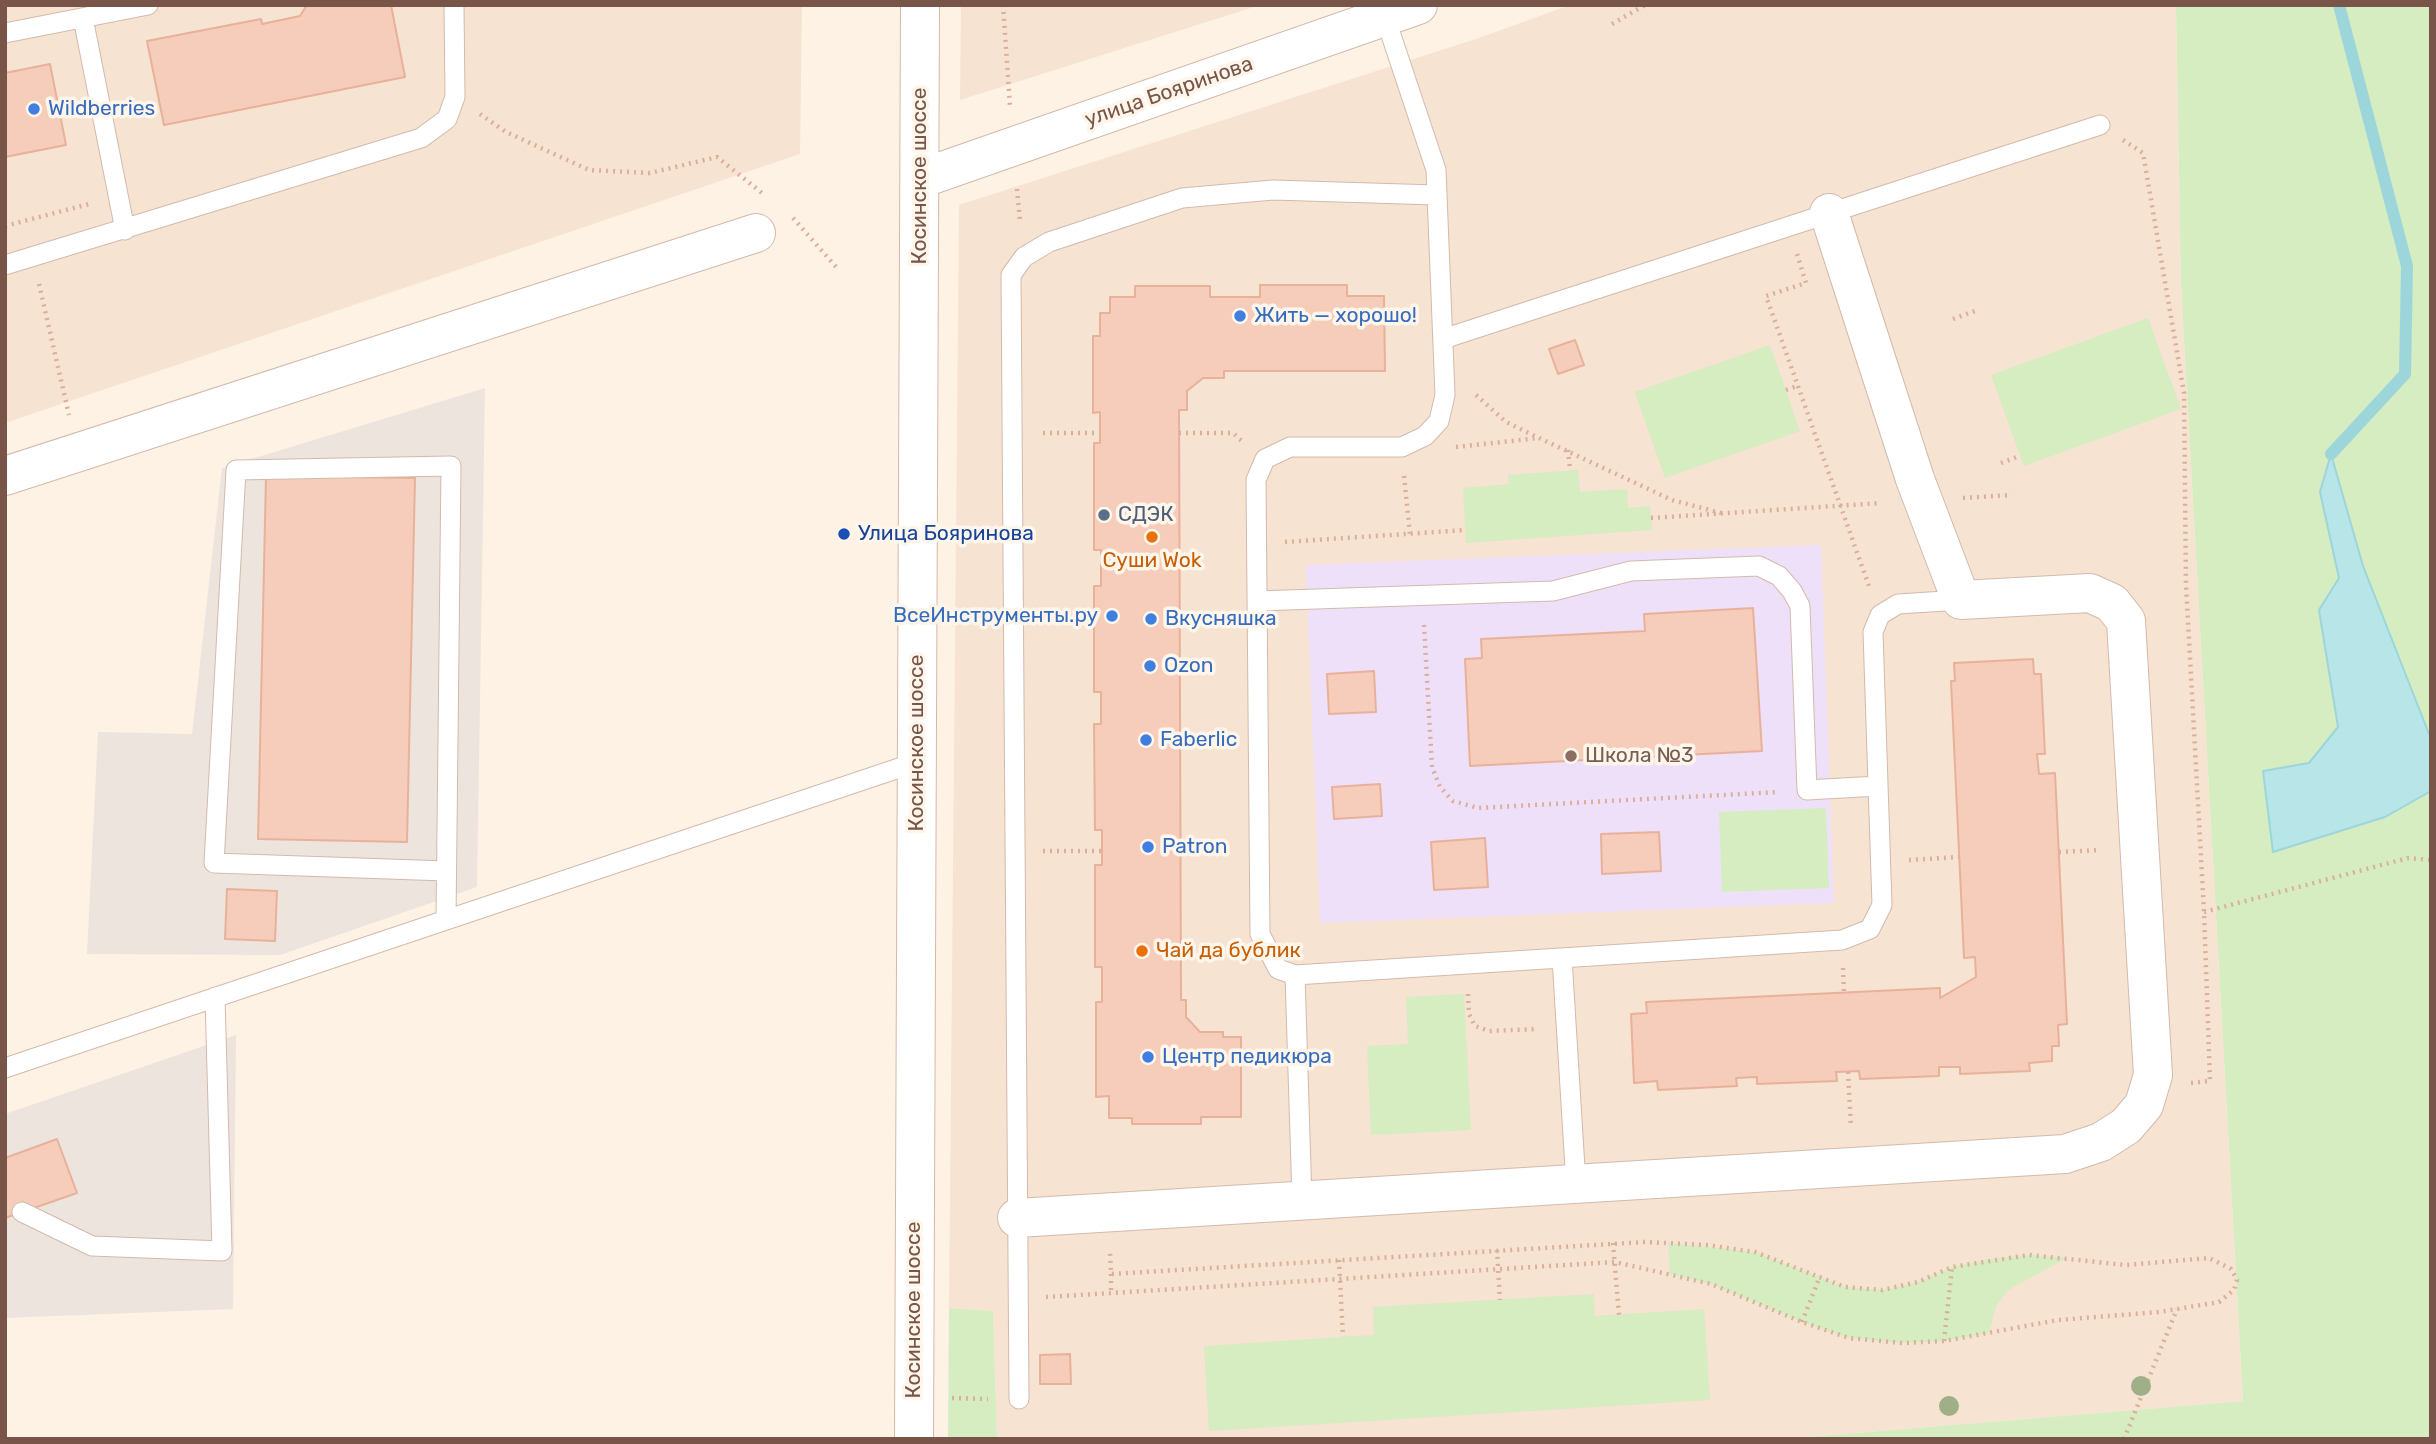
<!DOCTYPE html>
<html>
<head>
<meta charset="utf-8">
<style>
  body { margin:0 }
  #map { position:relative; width:2436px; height:1444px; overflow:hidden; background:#fef2e4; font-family:Rubik,sans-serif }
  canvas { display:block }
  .frame { position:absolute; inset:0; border:7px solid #785548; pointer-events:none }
</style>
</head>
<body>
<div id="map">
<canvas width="2436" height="1444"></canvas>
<div class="frame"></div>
</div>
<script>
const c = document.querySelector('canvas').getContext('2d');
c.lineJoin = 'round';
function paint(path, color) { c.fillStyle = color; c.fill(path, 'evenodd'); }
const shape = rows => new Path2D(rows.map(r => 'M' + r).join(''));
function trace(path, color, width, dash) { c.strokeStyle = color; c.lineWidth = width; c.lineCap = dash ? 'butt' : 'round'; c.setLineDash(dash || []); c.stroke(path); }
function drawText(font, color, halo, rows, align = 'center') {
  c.font = font + ' Rubik,sans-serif'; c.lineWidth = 7; c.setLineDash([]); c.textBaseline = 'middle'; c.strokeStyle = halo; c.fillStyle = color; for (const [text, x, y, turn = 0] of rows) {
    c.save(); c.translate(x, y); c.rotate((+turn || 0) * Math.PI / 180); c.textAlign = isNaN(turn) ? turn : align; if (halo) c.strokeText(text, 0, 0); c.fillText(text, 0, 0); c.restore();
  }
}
paint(shape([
  [5,5,802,5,800,154,5,423],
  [961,5,1260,5,960,100],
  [1570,5,2176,5,2181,285,2243,1401,1783,1439,997,1439,993,1311,949,1308,959,205,1479,38]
]), '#f6e3d2');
paint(shape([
  [485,388,477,887,280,955,87,954,98,732,192,734,222,468],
  [236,1035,233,1309,5,1318,5,1114]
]), '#ede4de');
paint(shape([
  [1821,545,1834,903,1320,923,1306,565]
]), '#efe0fa');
paint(shape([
  [2176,5,2431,5,2431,1439,1783,1439,2243,1401,2181,285],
  [2148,318,2181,409,2024,466,1991,375],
  [1770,345,1800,431,1665,478,1635,392],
  [1578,470,1580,492,1627,489,1628,508,1650,506,1652,530,1466,543,1463,488,1509,484,1508,475],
  [1826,808,1829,888,1722,892,1719,812],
  [1464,994,1471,1130,1371,1135,1367,1046,1408,1044,1406,997],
  [1668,1243,1755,1252,1845,1287,1882,1290,1918,1282,1952,1267,1990,1259,2029,1255,2067,1258,2008,1290,1996,1306,1989,1333,1944,1341,1902,1343,1849,1338,1802,1322,1711,1284,1670,1274],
  [1594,1294,1595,1316,1704,1309,1710,1400,1209,1431,1204,1346,1374,1335,1373,1307],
  [949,1308,993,1311,997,1439,948,1439]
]), '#d6ecc1');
const water = shape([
  [2331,454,2363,566,2431,739,2431,791,2385,817,2273,852,2263,771,2309,763,2338,727,2319,610,2339,578,2320,492,2331,454]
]);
paint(water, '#b7e5e8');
trace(water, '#9cd6db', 2);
trace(shape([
  [2331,454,2405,374,2407,266,2339,5]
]), '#9cd6db', 12);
const building = shape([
  [391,5,405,77,164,125,147,41,261,19,262,24,300,16,307,5,391,5],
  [50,64,66,145,5,157,5,73,50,64],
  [1260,285,1347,285,1347,296,1384,296,1385,371,1224,371,1224,378,1203,378,1187,391,1187,410,1179,410,1181,1000,1186,1000,1186,1017,1200,1032,1223,1032,1223,1037,1241,1037,1241,1117,1201,1117,1201,1124,1132,1124,1132,1118,1109,1118,1109,1096,1096,1097,1096,1002,1102,1002,1102,967,1095,967,1095,865,1102,865,1102,830,1095,830,1094,724,1101,724,1101,692,1094,692,1094,586,1101,586,1101,550,1094,550,1094,443,1100,443,1100,412,1093,413,1093,336,1100,336,1100,313,1110,313,1110,297,1135,297,1135,286,1210,286,1210,297,1260,297,1260,285],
  [1575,340,1584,365,1558,374,1549,349,1575,340],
  [266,476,415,478,407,842,258,839,266,476],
  [1753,608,1762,751,1470,766,1465,659,1482,658,1481,639,1645,631,1644,614,1753,608],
  [2033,659,2034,674,2041,674,2045,754,2037,754,2039,774,2055,773,2067,1024,2058,1025,2059,1046,2052,1046,2052,1061,2029,1063,2030,1071,1960,1074,1960,1067,1939,1067,1939,1076,1860,1079,1859,1071,1836,1072,1837,1081,1757,1084,1757,1077,1736,1078,1737,1086,1658,1090,1657,1081,1634,1083,1631,1014,1647,1013,1646,1002,1940,988,1940,998,1976,977,1975,957,1964,958,1951,681,1955,681,1954,663,2033,659],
  [1374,671,1376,712,1329,714,1327,674,1374,671],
  [1380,784,1382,816,1334,819,1332,787,1380,784],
  [1659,832,1661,871,1602,874,1601,834,1659,832],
  [1485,838,1488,887,1434,890,1431,842,1485,838],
  [227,889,277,891,275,941,225,939,227,889],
  [57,1139,77,1193,5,1218,5,1158,57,1139],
  [1070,1354,1071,1384,1040,1384,1040,1355,1070,1354]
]);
paint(building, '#f5cdba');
trace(building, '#e8b199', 2);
const service = shape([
  [83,18,125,230],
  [5,33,148,5],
  [5,265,421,138,447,119,455,97,454,5],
  [1443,339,2100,125],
  [1257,601,1553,591,1631,571,1759,566,1779,576,1792,591,1800,606,1807,790,1878,786],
  [446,920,451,466,236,470,214,863,446,871],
  [1562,958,1576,1184],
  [1295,975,1842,940,1870,929,1882,905,1873,632,1880,615,1898,604,1961,600],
  [5,1068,917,762],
  [1302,1200,1295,975,1278,969,1260,934,1256,480,1265,459,1290,447,1402,447,1425,436,1439,421,1445,395,1436,170,1385,17],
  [22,1212,92,1246,222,1251,215,997],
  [1019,1399,1011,275,1024,257,1049,242,1182,198,1273,190,1436,195]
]);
const minor = shape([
  [920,179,1418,5],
  [5,476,756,233],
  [1017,1218,2065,1154,2101,1142,2126,1126,2144,1105,2153,1075,2126,621,2112,603,2090,593,1961,600,1915,479,1829,213]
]);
const secondary = shape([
  [914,1439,920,5]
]);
trace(service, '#d2baac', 21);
trace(minor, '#d2baac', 40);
trace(secondary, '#d5b9a9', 40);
trace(shape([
  [1003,5,1010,106],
  [1612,24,1645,5],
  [480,114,506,132,589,170,650,173,717,157,762,193],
  [2123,140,2143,153,2184,393,2186,585,2204,912,2210,1081,2191,1083],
  [1017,189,1020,221],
  [793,218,837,268],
  [5,226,89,204],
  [1797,254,1806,283,1766,296,1870,589],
  [39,284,69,415],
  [1953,319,1975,311],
  [1786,390,1797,386],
  [1476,395,1506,422,1539,438,1672,500,1721,513],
  [1043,433,1100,433],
  [1179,433,1233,433,1242,441],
  [1456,447,1538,438],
  [1568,450,1570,470],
  [2001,463,2020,456],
  [1404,476,1410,534],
  [1963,498,2012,495],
  [1651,518,1881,503],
  [1285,542,1465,530],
  [1424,625,1432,767,1440,787,1453,801,1478,808,1778,792],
  [1181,850,1229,850],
  [1043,851,1102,851],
  [2059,852,2100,850],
  [1909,860,1959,857],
  [2204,912,2408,858,2431,860],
  [1843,968,1844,993],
  [1468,994,1469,1014,1475,1026,1489,1031,1536,1029],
  [1848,1072,1851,1127],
  [1613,1243,1619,1315],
  [1497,1250,1500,1300],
  [1339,1260,1343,1337],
  [1111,1274,1111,1293],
  [1046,1297,1615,1262,1711,1284,1802,1322,1849,1338,1902,1343,1944,1341,2058,1320,2159,1312,2219,1302,2234,1290,2237,1280,2231,1269,2209,1258,2126,1265,2029,1255,1952,1267,1918,1282,1882,1290,1845,1287,1755,1252,1706,1245,1645,1242,1111,1274,1110,1251],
  [1802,1322,1820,1276],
  [1944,1341,1952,1267],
  [952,1398,988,1399],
  [2124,1439,2177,1309]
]), '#dab09d', 4.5, [2, 5]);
trace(service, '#fff', 19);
trace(minor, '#fff', 38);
trace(secondary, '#fff', 38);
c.fillStyle = '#9faf88';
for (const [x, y] of [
  [2141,1386],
  [1949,1406]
]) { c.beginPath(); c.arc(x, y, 10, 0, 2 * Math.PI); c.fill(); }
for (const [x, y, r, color] of [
  [34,109,7,"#3f7fe0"],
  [1240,316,7,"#3f7fe0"],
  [1104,515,7,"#5c6f8a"],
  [844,534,7,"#1a4fb4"],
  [1152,537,7,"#e8710a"],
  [1112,616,7,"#3f7fe0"],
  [1151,619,7,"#3f7fe0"],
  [1150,666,7,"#3f7fe0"],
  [1146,740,7,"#3f7fe0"],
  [1571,756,7,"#8d6e63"],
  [1148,847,7,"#3f7fe0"],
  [1142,951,7,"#e8710a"],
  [1148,1057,7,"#3f7fe0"]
]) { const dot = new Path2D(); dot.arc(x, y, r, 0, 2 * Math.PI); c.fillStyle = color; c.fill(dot); trace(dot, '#fff6eb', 2.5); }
drawText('21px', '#785548', '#fff6eb', [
  ["улица Бояринова",1169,92,-19],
  ["Косинское шоссе",920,176,-90],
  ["Косинское шоссе",917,743,-90],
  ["Косинское шоссе",914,1310,-90]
]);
drawText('21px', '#366cbe', '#fff6eb', [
  ["Wildberries",48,109],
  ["Жить — хорошо!",1254,316],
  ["ВсеИнструменты.ру",1098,616,"right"],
  ["Вкусняшка",1165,619],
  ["Ozon",1164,666],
  ["Faberlic",1160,740],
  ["Patron",1162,847],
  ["Центр педикюра",1162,1057]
], 'left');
drawText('21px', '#4e5e75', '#fff6eb', [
  ["СДЭК",1118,515]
], 'left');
drawText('21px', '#164399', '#fff6eb', [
  ["Улица Бояринова",858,534]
], 'left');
drawText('21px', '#c56008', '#fff6eb', [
  ["Суши Wok",1152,561],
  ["Чай да бублик",1156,951,"left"]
]);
drawText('21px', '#785e54', '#fff6eb', [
  ["Школа №3",1585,756]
], 'left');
</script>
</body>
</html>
